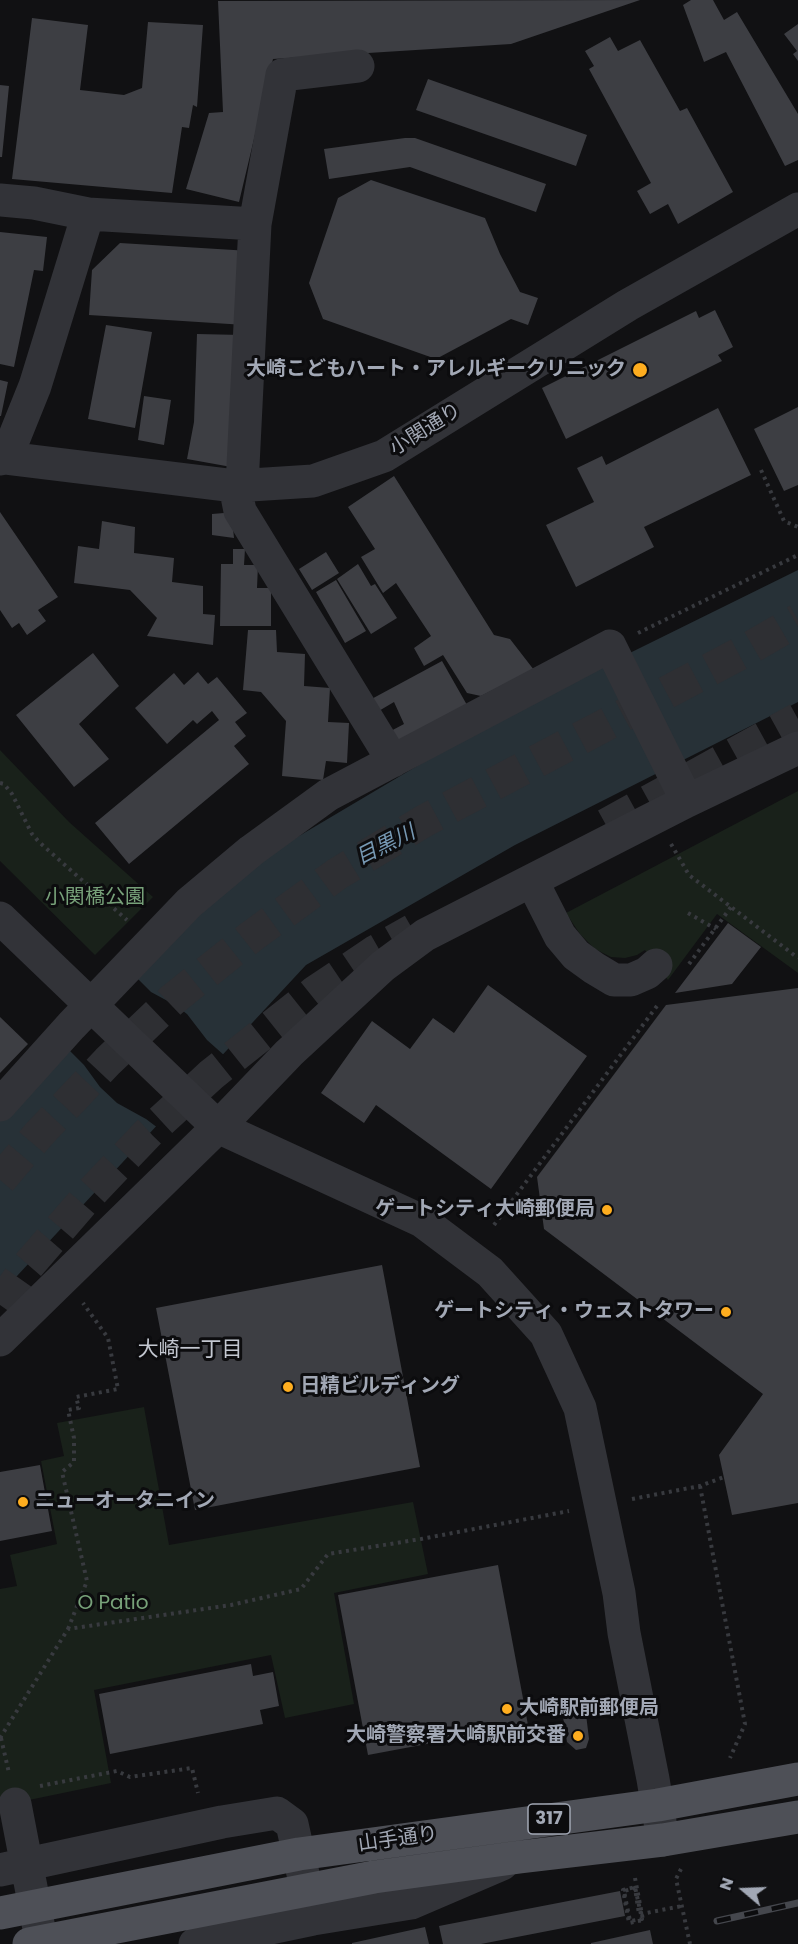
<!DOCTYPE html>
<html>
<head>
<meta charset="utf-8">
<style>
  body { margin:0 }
  #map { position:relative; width:798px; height:1944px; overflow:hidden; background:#111113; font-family:Poppins,sans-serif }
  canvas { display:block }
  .north { position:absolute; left:714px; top:1860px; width:60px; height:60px; -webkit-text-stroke:4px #0c0c0e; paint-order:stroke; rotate:289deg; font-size:16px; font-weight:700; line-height:24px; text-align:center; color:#a2a8b5 }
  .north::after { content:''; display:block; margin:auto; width:21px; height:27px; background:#a2a8b5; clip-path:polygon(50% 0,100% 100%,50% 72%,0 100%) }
</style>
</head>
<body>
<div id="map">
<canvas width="798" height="1944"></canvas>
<div class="north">N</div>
</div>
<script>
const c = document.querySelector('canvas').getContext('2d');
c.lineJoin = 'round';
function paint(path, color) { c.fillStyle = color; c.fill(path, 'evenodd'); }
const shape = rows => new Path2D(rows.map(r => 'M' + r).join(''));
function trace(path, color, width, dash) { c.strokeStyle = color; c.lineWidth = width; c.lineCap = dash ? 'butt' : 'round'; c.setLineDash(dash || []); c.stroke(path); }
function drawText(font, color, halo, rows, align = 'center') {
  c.font = font + ' Poppins,"Noto Sans JP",sans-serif'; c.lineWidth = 6; c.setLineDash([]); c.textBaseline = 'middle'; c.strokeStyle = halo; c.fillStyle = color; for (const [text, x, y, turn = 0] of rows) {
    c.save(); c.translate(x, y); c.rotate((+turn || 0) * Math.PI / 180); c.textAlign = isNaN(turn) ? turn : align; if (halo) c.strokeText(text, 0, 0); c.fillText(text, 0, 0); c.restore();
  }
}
paint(shape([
  [0,750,69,822,153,897,95,955,0,861],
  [798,791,798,973,717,914,668,980,645,950,637,955,625,958,611,957,595,949,580,934,566,913],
  [144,1407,169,1545,413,1502,428,1574,334,1593,354,1704,285,1718,271,1655,94,1690,111,1783,0,1806,0,1589,17,1586,10,1555,57,1544,41,1461,64,1456,57,1423]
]), '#19211a');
paint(shape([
  [798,570,798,702,515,845,306,965,17,1276,0,1291,0,1121,240,871,498,718]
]), '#273137');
paint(shape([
  [135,976,151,992,175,1005,187,1014,207,1040,225,1056,158,1128,146,1119,117,1103,100,1087,84,1065,67,1048]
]), '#111113');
paint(shape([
  [640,0,511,44,273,59,239,202,186,189,209,113,223,112,218,1],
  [691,0,713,0,724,20,737,12,798,114,798,160,785,166,726,52,704,62,683,5],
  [32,18,88,25,80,90,124,95,142,88,148,22,203,25,197,107,193,105,189,128,182,127,172,193,12,179],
  [798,24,798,61,793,54,797,51,784,34],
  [610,37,618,51,640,40,680,111,687,108,733,192,678,224,668,204,650,214,637,191,651,183,589,69,594,66,585,51],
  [428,79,587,135,576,166,416,110],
  [0,85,9,86,2,157,0,157],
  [405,138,415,138,546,184,536,212,410,167,329,179,324,149],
  [371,180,485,218,500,254,520,292,538,298,528,325,511,319,436,359,323,319,309,283,338,198],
  [0,232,47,237,43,271,34,270,14,367,0,364],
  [120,243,250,251,245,325,89,315,92,270],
  [715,310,733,347,718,355,722,361,566,439,542,388,696,311,699,318],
  [106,325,152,332,135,428,88,419],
  [197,334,242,335,237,468,187,459,194,422],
  [0,380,8,382,1,416,0,416],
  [144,396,171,400,164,445,138,440],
  [798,407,798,485,784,491,754,429],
  [718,408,751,475,644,527,654,547,576,587,546,525,594,502,577,468,602,456,606,465],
  [394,476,494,635,510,639,534,670,481,696,467,693,443,655,424,666,414,648,431,636,396,583,383,593,361,557,375,549,348,507],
  [0,512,58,597,38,610,46,621,27,635,19,623,12,628,0,610],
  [224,513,233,528,234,538,212,535,212,514],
  [102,521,135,527,134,553,174,558,172,582,203,586,203,614,215,615,213,645,147,636,157,618,130,590,74,583,78,546,99,549],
  [233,549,245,549,244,565,258,565,257,588,271,588,271,626,220,626,221,564,233,564],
  [326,552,339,573,312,590,299,569],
  [358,564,371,586,375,584,397,618,371,634,337,579],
  [336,580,366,631,345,643,316,592],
  [248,630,276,630,277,652,305,654,304,686,330,688,328,722,349,723,347,763,326,761,323,780,282,776,286,721,261,692,243,690],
  [93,653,119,686,79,724,109,759,74,787,16,715],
  [442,661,467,705,393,745,387,733,404,724,394,702,372,715,366,702],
  [198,672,208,684,217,677,247,713,235,722,246,736,234,746,249,764,129,864,95,823,219,720,212,711,197,724,193,720,167,744,135,708,174,673,184,685],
  [728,923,761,947,732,984,675,993],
  [488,985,587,1056,491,1189,376,1105,364,1123,321,1093,372,1021,410,1049,433,1018,454,1033],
  [798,988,798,1503,732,1515,719,1455,763,1394,544,1229,537,1177,666,1005],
  [0,1017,28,1044,0,1073],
  [382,1265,420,1467,195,1510,156,1308],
  [40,1465,52,1531,0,1541,0,1472],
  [498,1565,528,1725,368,1755,338,1595],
  [251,1664,253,1676,273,1672,279,1706,260,1710,263,1724,110,1754,99,1694],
  [586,1714,589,1739,586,1748,576,1750,567,1742,563,1717],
  [620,1891,625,1916,481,1944,443,1944,439,1926],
  [425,1927,429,1944,352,1944,352,1943],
  [650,1930,653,1944,591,1944,591,1943]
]), '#3d3e43');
trace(shape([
  [606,825,798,719],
  [0,1180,39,1134,108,1061,172,1000,252,936,337,874,424,821,741,653,798,620],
  [0,1305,26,1268,88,1196,149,1132,211,1075,315,992,376,951,413,930]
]), '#2e2f33', 33, [33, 16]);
trace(shape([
  [761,470,784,521,798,527],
  [638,633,798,555],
  [0,783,4,784,12,794,32,834,39,842,127,920],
  [671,844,689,875,798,958],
  [688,913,716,929],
  [689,964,731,907],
  [494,1225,657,1006],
  [700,1486,745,1724,730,1758],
  [632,1499,700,1486,724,1477],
  [68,1629,87,1581,62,1472,74,1462,74,1438,68,1410,79,1408,76,1397,118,1389,108,1338,83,1303],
  [0,1738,68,1629,231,1605,301,1589,328,1554,421,1539,569,1511],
  [1,1738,9,1773],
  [40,1786,117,1771,130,1777,192,1768,198,1793],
  [681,1869,676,1879,690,1944],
  [635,1878,643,1920,629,1923,623,1890,635,1887,642,1919,630,1921,624,1891,635,1888,639,1914,646,1913,682,1906]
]), '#383a3f', 4, [3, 4.5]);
trace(shape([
  [0,200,34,203,88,214,255,224,282,75,358,66],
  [6,458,235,486,313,481,384,456,628,305,798,209],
  [0,459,6,458,35,386,88,214],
  [235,486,240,511,393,761],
  [242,486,255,224],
  [532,881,560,936,576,955,594,968,614,980,631,980,647,973,656,965],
  [0,918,218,1127,422,1221,490,1272,546,1334,580,1408,619,1593,624,1633,653,1779,663,1840],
  [0,1105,71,1026,189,903,251,851,328,795,610,646,687,801],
  [0,1340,218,1127,289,1053,383,966,425,935,687,801,798,748],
  [15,1804,42,1944],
  [0,1870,222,1822,277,1813,292,1824,313,1919],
  [195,1944,313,1919,411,1903,502,1864]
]), '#323338', 33);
trace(shape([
  [0,1913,299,1854,658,1805,798,1779],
  [29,1944,374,1877,520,1857,663,1840,798,1817]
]), '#4e5057', 33);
const rail = shape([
  [717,1921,798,1903]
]);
trace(rail, '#45474d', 7);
trace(rail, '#0c0c0e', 4.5, [14]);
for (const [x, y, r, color] of [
  [640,370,8,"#fead1f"],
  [607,1210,6,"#fead1f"],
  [726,1312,6,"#fead1f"],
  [288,1387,6,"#fead1f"],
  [23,1502,6,"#fead1f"],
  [507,1709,6,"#fead1f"],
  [578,1736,6,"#fead1f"]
]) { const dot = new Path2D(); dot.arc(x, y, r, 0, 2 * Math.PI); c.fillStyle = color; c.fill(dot); trace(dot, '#0c0c0e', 2); }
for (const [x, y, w] of [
  [549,1819,42]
]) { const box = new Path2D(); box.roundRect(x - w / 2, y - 15, w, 30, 4.5); c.fillStyle = '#0c0c0e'; c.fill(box); trace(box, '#a2a8b5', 1.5); }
drawText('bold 18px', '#a2a8b5', null, [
  ["317",549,1819]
]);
drawText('bold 20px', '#a2a8b5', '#0c0c0e', [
  ["大崎こどもハート・アレルギークリニック",626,370],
  ["ゲートシティ大崎郵便局",595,1210],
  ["ゲートシティ・ウェストタワー",714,1312],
  ["日精ビルディング",300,1387,"left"],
  ["ニューオータニイン",35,1502,"left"],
  ["大崎駅前郵便局",519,1709,"left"],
  ["大崎警察署大崎駅前交番",566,1736]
], 'right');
drawText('20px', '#a2a8b5', '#0c0c0e', [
  ["小関通り",426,430,-32],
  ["山手通り",398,1840,-8]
]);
drawText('20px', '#77a179', '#0c0c0e', [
  ["小関橋公園",95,898],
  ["O Patio",113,1604]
]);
drawText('italic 21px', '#7698b3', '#0c0c0e', [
  ["目黒川",386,846,-27]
]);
drawText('21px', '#c3c7d0', '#0c0c0e', [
  ["大崎一丁目",190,1351]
]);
</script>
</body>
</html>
